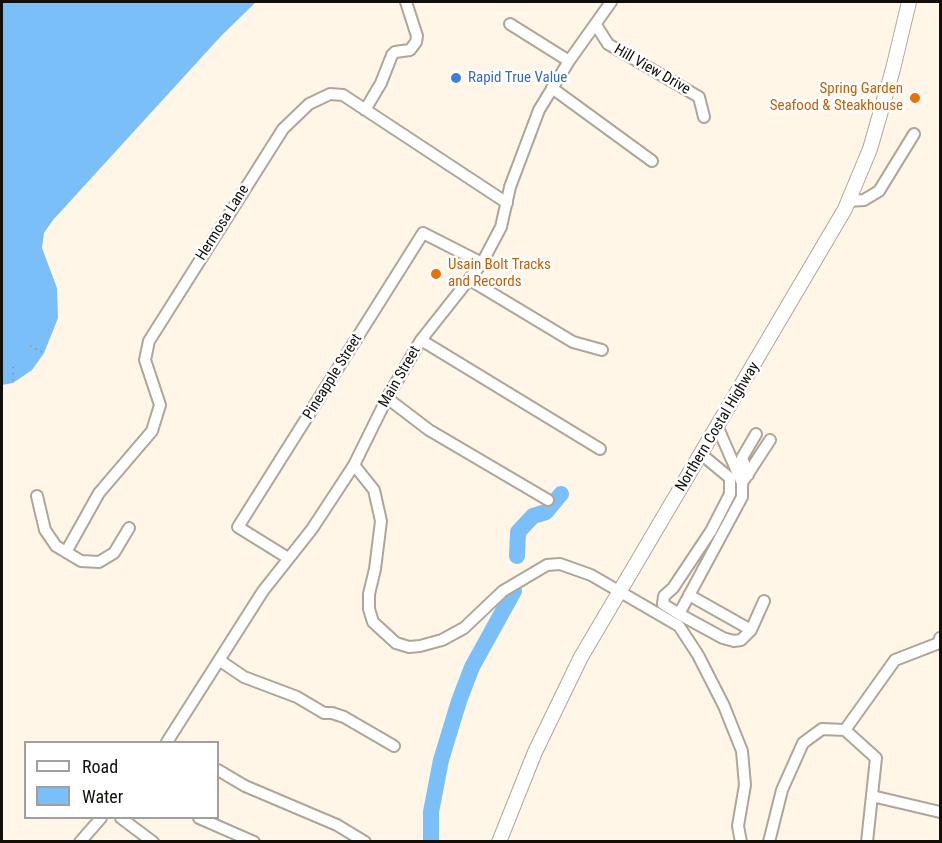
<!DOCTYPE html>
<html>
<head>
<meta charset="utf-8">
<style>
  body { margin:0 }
  #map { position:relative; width:942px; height:843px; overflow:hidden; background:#fff6e8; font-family:"Roboto Condensed",sans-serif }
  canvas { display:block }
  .frame { position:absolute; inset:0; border:3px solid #120f0a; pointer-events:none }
  .legend { position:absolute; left:24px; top:741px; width:195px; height:78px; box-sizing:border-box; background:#fff; border:2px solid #a09f9d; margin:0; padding:8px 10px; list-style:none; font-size:18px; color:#120f0a }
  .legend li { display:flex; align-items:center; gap:12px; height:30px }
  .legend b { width:30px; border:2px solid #a09f9d }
</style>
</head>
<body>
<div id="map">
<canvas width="942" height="843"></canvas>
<div class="frame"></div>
<ul class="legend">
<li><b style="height:8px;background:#fff"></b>Road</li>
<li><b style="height:16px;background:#7bbff8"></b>Water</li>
</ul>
</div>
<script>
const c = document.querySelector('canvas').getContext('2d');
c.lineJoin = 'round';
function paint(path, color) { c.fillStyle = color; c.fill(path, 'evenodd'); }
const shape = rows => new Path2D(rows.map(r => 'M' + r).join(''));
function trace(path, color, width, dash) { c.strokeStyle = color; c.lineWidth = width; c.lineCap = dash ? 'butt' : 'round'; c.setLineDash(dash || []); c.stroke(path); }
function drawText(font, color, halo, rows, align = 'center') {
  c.font = font + ' "Roboto Condensed",sans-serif'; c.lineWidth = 5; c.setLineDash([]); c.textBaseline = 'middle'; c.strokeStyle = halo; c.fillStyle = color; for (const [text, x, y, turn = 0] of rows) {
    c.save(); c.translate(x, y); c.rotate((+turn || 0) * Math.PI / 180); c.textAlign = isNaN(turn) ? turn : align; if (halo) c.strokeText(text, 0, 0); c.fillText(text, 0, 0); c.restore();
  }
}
paint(shape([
  [2,2,256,2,222,35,53,220,44,233,42,248,57,288,58,318,44,353,32,370,13,383,2,385]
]), '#7bbff8');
trace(shape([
  [517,556,518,532,533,516,546,512,561,494],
  [431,842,431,812,441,760,459,701,472,667,514,591]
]), '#7bbff8', 16);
const minor = shape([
  [510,24,569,61],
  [596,25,608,44,699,97,704,117],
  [552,88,652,161],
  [365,110,381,83,392,55,395,52,410,50,416,42,417,36,406,2],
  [848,201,864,200,879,191,914,134],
  [470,280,573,342,602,350],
  [421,340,600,449],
  [387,398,429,430,548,500],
  [701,454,730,478,730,494,711,531,673,588,664,596,663,604,679,614,742,497,742,483,718,428],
  [354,465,374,490,381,521,375,569,369,594,369,609,373,622,396,643,409,647,420,646,442,640,464,628,503,591,547,565,560,564,591,575,679,626,698,655,724,706,742,751,745,785,738,826,741,842],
  [748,475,742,458,756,434],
  [742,483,770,440],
  [37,496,45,530,56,546,81,561,99,562,114,553,129,528],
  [66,552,99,493,152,431,160,405,145,360,149,341,283,129,309,104,330,94,343,95,507,203],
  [288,558,238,527,423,233,482,263],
  [689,595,751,630],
  [679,614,723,638,734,641,741,640,751,630,764,601],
  [219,660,244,677,297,697,324,713,332,713,344,717,394,746],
  [845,730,895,660,939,643,940,638],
  [167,742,263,591,312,529,354,465,387,398,421,340,482,263,501,227,510,187,539,110,569,61,611,2],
  [218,770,245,786,337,825,365,842],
  [872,796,940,812],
  [121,818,153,842],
  [199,818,254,842],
  [80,842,101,818],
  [769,842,782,790,803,743,822,729,845,730,876,758,867,842]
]);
const major = shape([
  [499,842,535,752,581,657,845,209,870,149,893,69,909,2]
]);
trace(minor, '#aea699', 14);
trace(major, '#aea699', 16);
trace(shape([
  [30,346,44,353],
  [13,367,13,383]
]), '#948d83', 1.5, [1.5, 4.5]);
trace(minor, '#fff', 10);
trace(major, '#fff', 14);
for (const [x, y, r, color] of [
  [456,78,6,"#3f7fe0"],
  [915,98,6,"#e8710a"],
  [436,274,6,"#e8710a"]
]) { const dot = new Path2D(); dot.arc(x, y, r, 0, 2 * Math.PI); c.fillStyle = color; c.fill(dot); trace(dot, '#fff', 2); }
drawText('15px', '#120f0a', '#fff', [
  ["Hill View Drive",652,70,30],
  ["Hermosa Lane",223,223,-58],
  ["Pineapple Street",333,377,-58],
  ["Main Street",400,377,-60],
  ["Northern Costal Highway",718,427,-59]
]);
drawText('15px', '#366cbe', '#fff', [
  ["Rapid True Value",468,78]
], 'left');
drawText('15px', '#c56008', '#fff', [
  ["Spring Garden",903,89],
  ["Seafood & Steakhouse",903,106],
  ["Usain Bolt Tracks",448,265,"left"],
  ["and Records",448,282,"left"]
], 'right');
</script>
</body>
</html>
